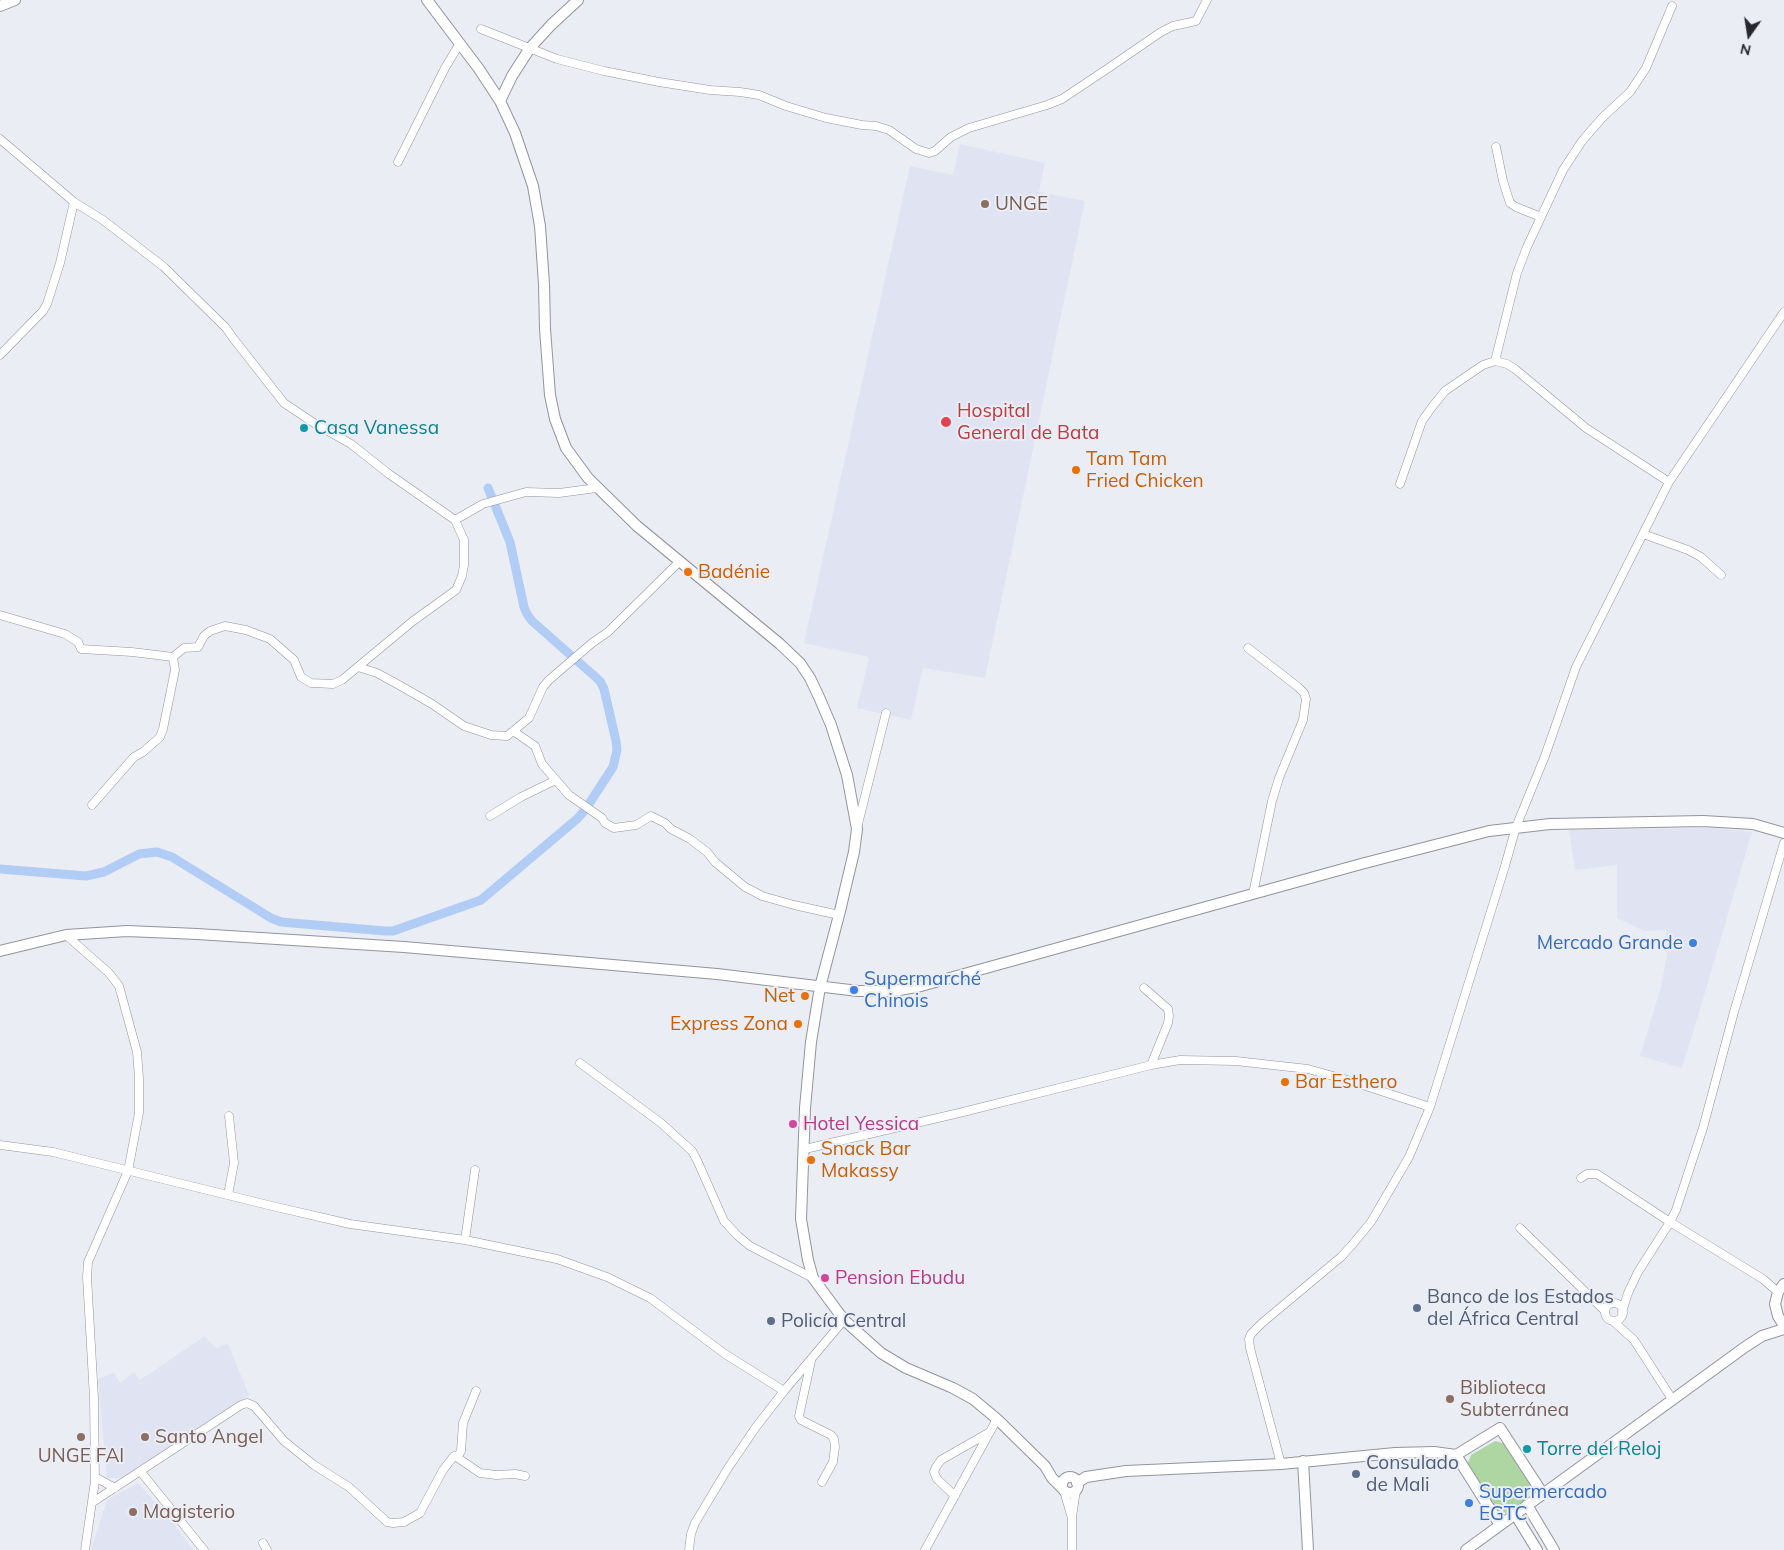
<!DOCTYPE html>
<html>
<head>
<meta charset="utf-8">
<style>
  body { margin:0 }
  #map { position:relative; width:1784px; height:1550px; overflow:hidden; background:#ebedf5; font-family:Mulish,sans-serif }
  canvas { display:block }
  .north { position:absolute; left:1724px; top:10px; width:50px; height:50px; -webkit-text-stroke:4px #ebedf5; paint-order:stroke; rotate:193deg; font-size:14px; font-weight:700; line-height:20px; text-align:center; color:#27282b }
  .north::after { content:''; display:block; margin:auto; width:18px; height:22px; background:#27282b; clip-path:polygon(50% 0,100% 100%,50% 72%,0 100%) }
</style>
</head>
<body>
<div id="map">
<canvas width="1784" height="1550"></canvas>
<div class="north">N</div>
</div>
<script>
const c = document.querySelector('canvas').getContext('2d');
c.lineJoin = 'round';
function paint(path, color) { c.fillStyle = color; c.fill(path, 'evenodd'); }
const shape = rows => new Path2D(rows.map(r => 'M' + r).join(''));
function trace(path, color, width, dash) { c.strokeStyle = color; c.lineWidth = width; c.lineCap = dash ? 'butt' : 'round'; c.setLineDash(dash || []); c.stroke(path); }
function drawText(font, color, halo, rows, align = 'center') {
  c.font = font + ' Mulish,sans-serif'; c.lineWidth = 4; c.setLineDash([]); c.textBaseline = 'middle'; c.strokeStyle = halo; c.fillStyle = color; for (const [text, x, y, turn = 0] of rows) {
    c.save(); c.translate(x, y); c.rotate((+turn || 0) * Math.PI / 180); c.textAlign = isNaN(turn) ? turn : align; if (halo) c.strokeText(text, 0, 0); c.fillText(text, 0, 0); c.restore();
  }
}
paint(shape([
  [960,144,1045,163,1039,192,1085,201,985,678,923,668,911,720,857,708,869,657,804,643,910,166,953,175],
  [1715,828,1752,832,1699,1013,1682,1068,1640,1056,1661,987,1667,955,1666,930,1644,931,1617,918,1617,865,1575,870,1569,830],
  [205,1336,215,1348,228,1344,249,1395,123,1478,107,1478,98,1379,114,1372,120,1383,134,1372,140,1380],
  [138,1483,174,1524,193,1550,91,1550,107,1500]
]), '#e0e3f2');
paint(shape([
  [1495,1441,1506,1444,1530,1484,1528,1498,1507,1513,1496,1511,1467,1465,1471,1455]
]), '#add6a2');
trace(shape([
  [0,869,86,876,104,872,139,854,157,852,172,857,271,918,281,922,385,931,393,931,481,900,577,819,585,810,613,767,617,750,616,741,604,689,600,681,532,621,527,614,524,607,510,542,488,488]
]), '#b1ccf5', 9);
const street = shape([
  [481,29,557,59,604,71,659,82,710,90,740,92,759,95,786,106,826,118,862,125,876,126,889,130,916,149,929,153,935,151,951,137,969,128,1047,105,1062,99,1110,67,1161,32,1173,26,1196,21,1207,0],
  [0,139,74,202,103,220,164,267,226,328,233,338,284,403,314,423,351,444,389,474,455,520],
  [1496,147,1503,181,1510,203,1516,207,1541,217],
  [398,162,445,68,460,43],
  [0,355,43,311,47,304,60,263,74,202],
  [1495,361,1517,273,1527,247,1563,170,1582,141,1603,117,1630,92,1646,68,1672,6],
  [1400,484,1422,421,1432,407,1445,391,1461,380,1483,365,1495,361,1507,364,1515,369,1586,428,1669,482],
  [1643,534,1688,550,1701,557,1721,575],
  [0,615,65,634,78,642,81,649,132,652,173,657,184,648,198,647,204,636,210,631,225,626,246,630,270,639,294,660,301,677,311,683,333,684,342,680,413,621,456,590,462,576,464,565,464,540,455,520,483,504,526,492,559,493,597,488],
  [1248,648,1298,687,1304,693,1306,699,1303,720,1279,778,1272,801,1253,894],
  [358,667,377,673,399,685,432,704,464,726,491,735,507,736,529,718,543,687,549,680,592,643,608,632,679,562],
  [513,731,535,746,542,764,569,795,602,818,605,823,614,828,636,825,651,816,665,823,671,829,690,839,707,852,715,862,745,887,753,891,762,896,794,905,839,915],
  [92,805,134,757,143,752,160,737,163,729,175,670,173,657],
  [490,816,521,797,556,780],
  [857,828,886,713],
  [66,935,109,973,119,986,137,1052,139,1078,139,1113,128,1171,88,1262,87,1277,94,1398,95,1481,85,1550],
  [1144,988,1168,1009,1169,1016,1168,1023,1151,1065],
  [580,1063,661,1123,692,1151,697,1160,724,1221,738,1236,750,1246,813,1278],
  [0,1145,53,1152,272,1206,350,1224,465,1240,557,1259,607,1277,650,1298,725,1354,784,1391],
  [805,1149,959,1113,1151,1065,1180,1060,1236,1061,1308,1069,1344,1079,1430,1107],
  [1581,1178,1587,1174,1597,1174,1670,1222,1638,1272,1628,1293,1622,1312],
  [228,1195,234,1163,229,1116],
  [1520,1228,1605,1311],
  [465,1240,475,1170],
  [1778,1292,1763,1279,1670,1222,1676,1210,1703,1128,1734,1012,1784,843],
  '1605 1312a9 9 0 1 1 18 0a9 9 0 1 1-18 0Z',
  [1613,1321,1634,1340,1672,1399],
  [811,1361,799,1416,801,1420,831,1435,834,1439,835,1447,833,1462,822,1482],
  [455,1456,480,1473,496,1475,515,1474,525,1476],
  [1281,1464,1250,1348,1249,1339,1251,1334,1262,1323,1341,1257,1352,1245,1371,1222,1409,1157,1430,1107,1505,866,1516,827,1545,756,1576,667,1669,482,1784,312],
  [141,1472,204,1550],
  [95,1477,115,1488],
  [1064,1491,1071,1515],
  [955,1496,937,1479,934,1472,936,1467,941,1460,990,1432],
  [93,1502,241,1405,247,1403,254,1406,284,1441,314,1465,349,1487,387,1522,393,1523,404,1522,420,1513,443,1470,454,1456,458,1456,461,1451,463,1423,476,1391],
  [263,1543,267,1550],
  [689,1550,691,1534,695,1523,728,1468,756,1427,784,1391,844,1320],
  [925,1550,997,1419],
  [1072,1550,1072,1517,1076,1490]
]);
const secondary = shape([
  [427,0,479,69,500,101,515,133,533,186,540,226,544,284,545,329,550,395,555,419,566,448,588,478,637,526,780,644,800,663,810,678,819,697,831,725,847,775,857,829,854,852,839,915,820,987,811,1042,805,1108,801,1219,808,1260,813,1278,844,1320,881,1353,906,1368,953,1388,973,1399,997,1419,1045,1466,1052,1478,1062,1488],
  [0,6,15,0],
  [500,101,512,76,530,48,551,25,578,0],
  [0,951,66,935,127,931,197,934,404,947,717,974,858,991,894,991,921,986,1361,864,1489,831,1550,824,1703,821,1753,824,1784,833],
  [1784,1284,1778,1292,1775,1304,1778,1316,1784,1326],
  [1456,1455,1500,1525],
  [1303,1461,1308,1550],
  '1062 1485a8 8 0 1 1 16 0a8 8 0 1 1-16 0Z',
  [1077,1483,1086,1477,1126,1471,1281,1464,1395,1453,1434,1452,1456,1455,1500,1428,1543,1494],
  [1527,1505,1554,1550],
  [1515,1514,1537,1550],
  [1466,1550,1745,1347,1762,1336,1784,1329]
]);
trace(street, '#92949b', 9);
trace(secondary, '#92949b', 12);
trace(street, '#fff', 8);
trace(secondary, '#fff', 10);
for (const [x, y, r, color] of [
  [985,204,5,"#8d6e63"],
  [946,422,6,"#e0444e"],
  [304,428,5,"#0f9aa8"],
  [1076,470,5,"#e8710a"],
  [688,572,5,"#e8710a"],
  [1693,943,5,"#3f7fe0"],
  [854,990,5,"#3f7fe0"],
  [805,996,5,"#e8710a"],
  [798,1024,5,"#e8710a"],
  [1285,1082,5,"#e8710a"],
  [793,1124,5,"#d1479c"],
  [811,1160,5,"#e8710a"],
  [825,1278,5,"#d1479c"],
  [1417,1308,5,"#5c6f8a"],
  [771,1321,5,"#5c6f8a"],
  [1450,1399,5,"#8d6e63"],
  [81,1437,5,"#8d6e63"],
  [145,1437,5,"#8d6e63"],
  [1527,1449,5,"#0f9aa8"],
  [1356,1474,5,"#5c6f8a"],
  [1469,1503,5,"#3f7fe0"],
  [133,1512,5,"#8d6e63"]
]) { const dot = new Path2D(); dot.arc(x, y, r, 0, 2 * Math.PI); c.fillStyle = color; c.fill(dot); trace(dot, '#ebedf5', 2); }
drawText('19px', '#785e54', '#ebedf5', [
  ["UNGE",995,204],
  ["Biblioteca",1460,1388],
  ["Subterránea",1460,1410],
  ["Santo Angel",155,1437],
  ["UNGE FAI",81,1456,"center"],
  ["Magisterio",143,1512]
], 'left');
drawText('19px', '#be3a42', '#ebedf5', [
  ["Hospital",957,411],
  ["General de Bata",957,433]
], 'left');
drawText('19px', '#0d838f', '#ebedf5', [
  ["Casa Vanessa",314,428],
  ["Torre del Reloj",1537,1449]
], 'left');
drawText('19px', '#c56008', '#ebedf5', [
  ["Tam Tam",1086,459],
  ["Fried Chicken",1086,481],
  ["Badénie",698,572],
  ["Net",795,996,"right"],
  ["Express Zona",788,1024,"right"],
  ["Bar Esthero",1295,1082],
  ["Snack Bar",821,1149],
  ["Makassy",821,1171]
], 'left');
drawText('19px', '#366cbe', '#ebedf5', [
  ["Mercado Grande",1683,943,"right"],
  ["Supermarché",864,979],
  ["Chinois",864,1001],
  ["Supermercado",1479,1492],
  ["EGTC",1479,1514]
], 'left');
drawText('19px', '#b23c85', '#ebedf5', [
  ["Hotel Yessica",803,1124],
  ["Pension Ebudu",835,1278]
], 'left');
drawText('19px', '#4e5e75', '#ebedf5', [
  ["Banco de los Estados",1427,1297],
  ["del África Central",1427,1319],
  ["Policía Central",781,1321],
  ["Consulado",1366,1463],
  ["de Mali",1366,1485]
], 'left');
</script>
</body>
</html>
